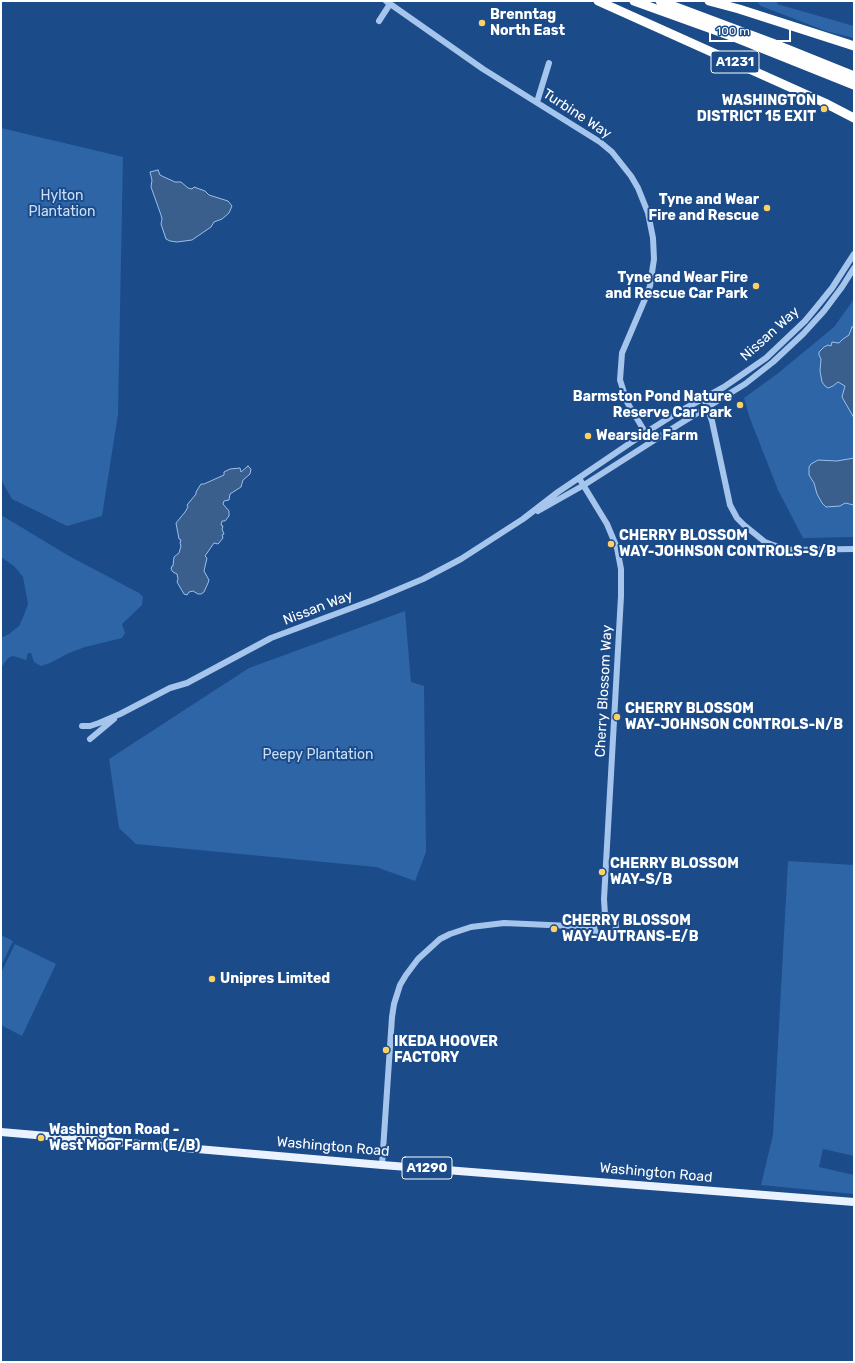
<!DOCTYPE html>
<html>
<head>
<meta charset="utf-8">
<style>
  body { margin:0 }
  #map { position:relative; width:855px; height:1363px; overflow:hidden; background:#1b4b89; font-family:Rubik,sans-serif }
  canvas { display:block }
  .frame { position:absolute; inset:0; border:2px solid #fff; pointer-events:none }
  .scale { position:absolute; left:709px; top:24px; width:82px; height:18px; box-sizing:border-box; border:2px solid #fff; border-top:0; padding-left:5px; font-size:12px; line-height:14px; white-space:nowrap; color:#fff; -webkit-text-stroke:3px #1b4b89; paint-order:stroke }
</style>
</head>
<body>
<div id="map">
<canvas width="855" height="1363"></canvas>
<div class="frame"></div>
<div class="scale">100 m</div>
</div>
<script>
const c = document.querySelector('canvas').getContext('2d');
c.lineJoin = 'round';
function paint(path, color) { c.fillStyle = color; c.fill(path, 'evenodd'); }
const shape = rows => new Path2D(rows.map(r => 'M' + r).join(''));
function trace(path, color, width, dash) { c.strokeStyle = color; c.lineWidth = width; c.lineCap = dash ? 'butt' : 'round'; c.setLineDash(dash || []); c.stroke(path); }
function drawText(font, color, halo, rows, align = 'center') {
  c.font = font + ' Rubik,sans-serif'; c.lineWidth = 4; c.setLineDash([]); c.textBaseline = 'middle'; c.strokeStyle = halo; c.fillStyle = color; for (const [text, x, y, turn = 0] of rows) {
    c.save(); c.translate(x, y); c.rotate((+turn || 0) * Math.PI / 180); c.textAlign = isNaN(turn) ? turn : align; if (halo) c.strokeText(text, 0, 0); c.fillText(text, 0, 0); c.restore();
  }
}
paint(shape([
  [756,1,778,1,777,4,854,26,854,38,826,31,761,6],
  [1,128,123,157,118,414,102,516,67,526,12,499,1,480],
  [854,299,854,537,803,538,778,490,749,416,744,398,777,374,834,327],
  [1,515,69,556,139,593,143,597,142,605,122,624,125,633,122,638,85,647,69,653,50,663,41,666,34,662,31,653,28,653,26,660,13,656,8,658,1,668,1,638,9,634,19,626,24,615,28,604,23,577,14,566,1,557],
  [405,611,411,682,424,686,426,852,415,881,376,867,136,844,119,828,109,759,249,668],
  [788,861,854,865,854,1156,823,1149,819,1167,854,1175,854,1194,761,1185,773,1135],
  [1,935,13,941,1,966],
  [15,944,56,964,22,1036,1,1025,1,973]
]), '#2e65a7');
const water = shape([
  [158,170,160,175,164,177,175,182,181,182,188,188,192,189,194,187,205,191,209,195,228,201,232,206,229,213,222,219,214,222,211,227,192,240,177,242,170,241,166,239,161,224,162,219,161,215,151,187,152,180,150,172,158,170],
  [852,327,854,327,854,418,842,397,845,386,838,382,833,386,828,388,825,386,822,382,820,371,821,359,819,355,819,352,824,347,828,345,831,346,832,342,839,343,843,339,849,335,852,327],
  [854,458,854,505,845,503,840,506,826,507,822,503,817,494,814,483,809,475,809,467,811,464,818,460,837,461,854,458],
  [248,466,251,469,250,474,243,480,241,487,230,494,229,500,224,501,223,504,229,511,229,516,225,521,222,521,221,525,223,526,222,529,224,534,222,535,223,538,218,544,214,543,205,556,207,558,204,571,209,580,208,583,204,592,201,594,198,594,193,591,189,592,187,595,184,594,177,582,178,579,177,574,173,572,171,569,172,566,173,566,174,557,179,553,181,546,180,543,181,540,179,539,176,523,185,512,188,507,187,505,196,494,196,492,201,484,204,484,224,475,224,472,230,469,240,468,241,472,248,466]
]);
paint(water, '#3b5f8c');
trace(water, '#98c0ee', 1);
trace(shape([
  [386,1,483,69,600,142,612,152,631,176,638,188,648,213,653,238,654,259,650,286,645,299,622,353,620,380,627,402,651,442],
  [379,21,390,4],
  [537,102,549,63],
  [704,398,712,421,730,505,737,518,744,525,765,542,784,549,794,550,854,549],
  [579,478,607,524,617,548,621,569,621,596,604,899,605,915],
  [538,511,584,485,678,425,745,384,773,362,803,334,824,311,842,287,854,268],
  [82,726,90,726,99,723,120,714,170,688,187,683,271,638,373,600,423,579,461,559,523,519,558,492,645,433,675,414,724,387,766,358,805,321,815,309,832,288,854,254],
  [90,739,114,719],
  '594 926a11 11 0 1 1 22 0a11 11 0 1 1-22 0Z',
  [382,1165,392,1017,394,1004,400,985,406,975,418,959,440,939,450,934,471,927,504,923,594,927]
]), '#a5c5ec', 6);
trace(shape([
  [1,1132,382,1165,854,1202]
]), '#eaf2ff', 8);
trace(shape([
  [598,1,825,103,854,118],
  [634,1,734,37,854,85],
  [660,1,772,43,854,76],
  [709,1,739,9,854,46]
]), '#fff', 9);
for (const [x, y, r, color] of [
  [482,23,4,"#fdd062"],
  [824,109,4,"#fdd062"],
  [767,208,4,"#fdd062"],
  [756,286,4,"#fdd062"],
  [740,405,4,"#fdd062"],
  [588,436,4,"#fdd062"],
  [611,544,4,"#fdd062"],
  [617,717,4,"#fdd062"],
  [602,872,4,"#fdd062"],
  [554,929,4,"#fdd062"],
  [212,979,4,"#fdd062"],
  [386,1050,4,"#fdd062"],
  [41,1138,4,"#fdd062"]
]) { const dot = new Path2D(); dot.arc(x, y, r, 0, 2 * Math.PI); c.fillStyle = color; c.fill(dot); trace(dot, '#1b4b89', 1.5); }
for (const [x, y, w] of [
  [735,62,48],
  [427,1168,50]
]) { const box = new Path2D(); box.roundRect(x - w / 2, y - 11, w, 22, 3); c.fillStyle = '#1b4b89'; c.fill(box); trace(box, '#fff', 1); }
drawText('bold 13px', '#fff', null, [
  ["A1231",735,62],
  ["A1290",427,1168]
]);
drawText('bold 14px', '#fff', '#1b4b89', [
  ["Brenntag",490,15],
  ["North East",490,31],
  ["WASHINGTON",816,101,"right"],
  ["DISTRICT 15 EXIT",816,117,"right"],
  ["Tyne and Wear",759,200,"right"],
  ["Fire and Rescue",759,216,"right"],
  ["Tyne and Wear Fire",748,278,"right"],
  ["and Rescue Car Park",748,294,"right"],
  ["Barmston Pond Nature",732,397,"right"],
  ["Reserve Car Park",732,413,"right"],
  ["Wearside Farm",596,436],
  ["CHERRY BLOSSOM",619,536],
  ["WAY-JOHNSON CONTROLS-S/B",619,552],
  ["CHERRY BLOSSOM",625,709],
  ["WAY-JOHNSON CONTROLS-N/B",625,725],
  ["CHERRY BLOSSOM",610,864],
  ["WAY-S/B",610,880],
  ["CHERRY BLOSSOM",562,921],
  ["WAY-AUTRANS-E/B",562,937],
  ["Unipres Limited",220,979],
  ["IKEDA HOOVER",394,1042],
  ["FACTORY",394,1058],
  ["Washington Road -",49,1130],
  ["West Moor Farm (E/B)",49,1146]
], 'left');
drawText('14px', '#fff', '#1b4b89', [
  ["Turbine Way",577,114,33],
  ["Nissan Way",770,334,-42],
  ["Nissan Way",318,608,-21],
  ["Cherry Blossom Way",604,691,-87],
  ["Washington Road",333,1147,5],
  ["Washington Road",656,1173,5]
]);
drawText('14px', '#cae0f9', '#1b4b89', [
  ["Hylton",62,196],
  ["Plantation",62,212],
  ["Peepy Plantation",318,755]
]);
</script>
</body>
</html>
